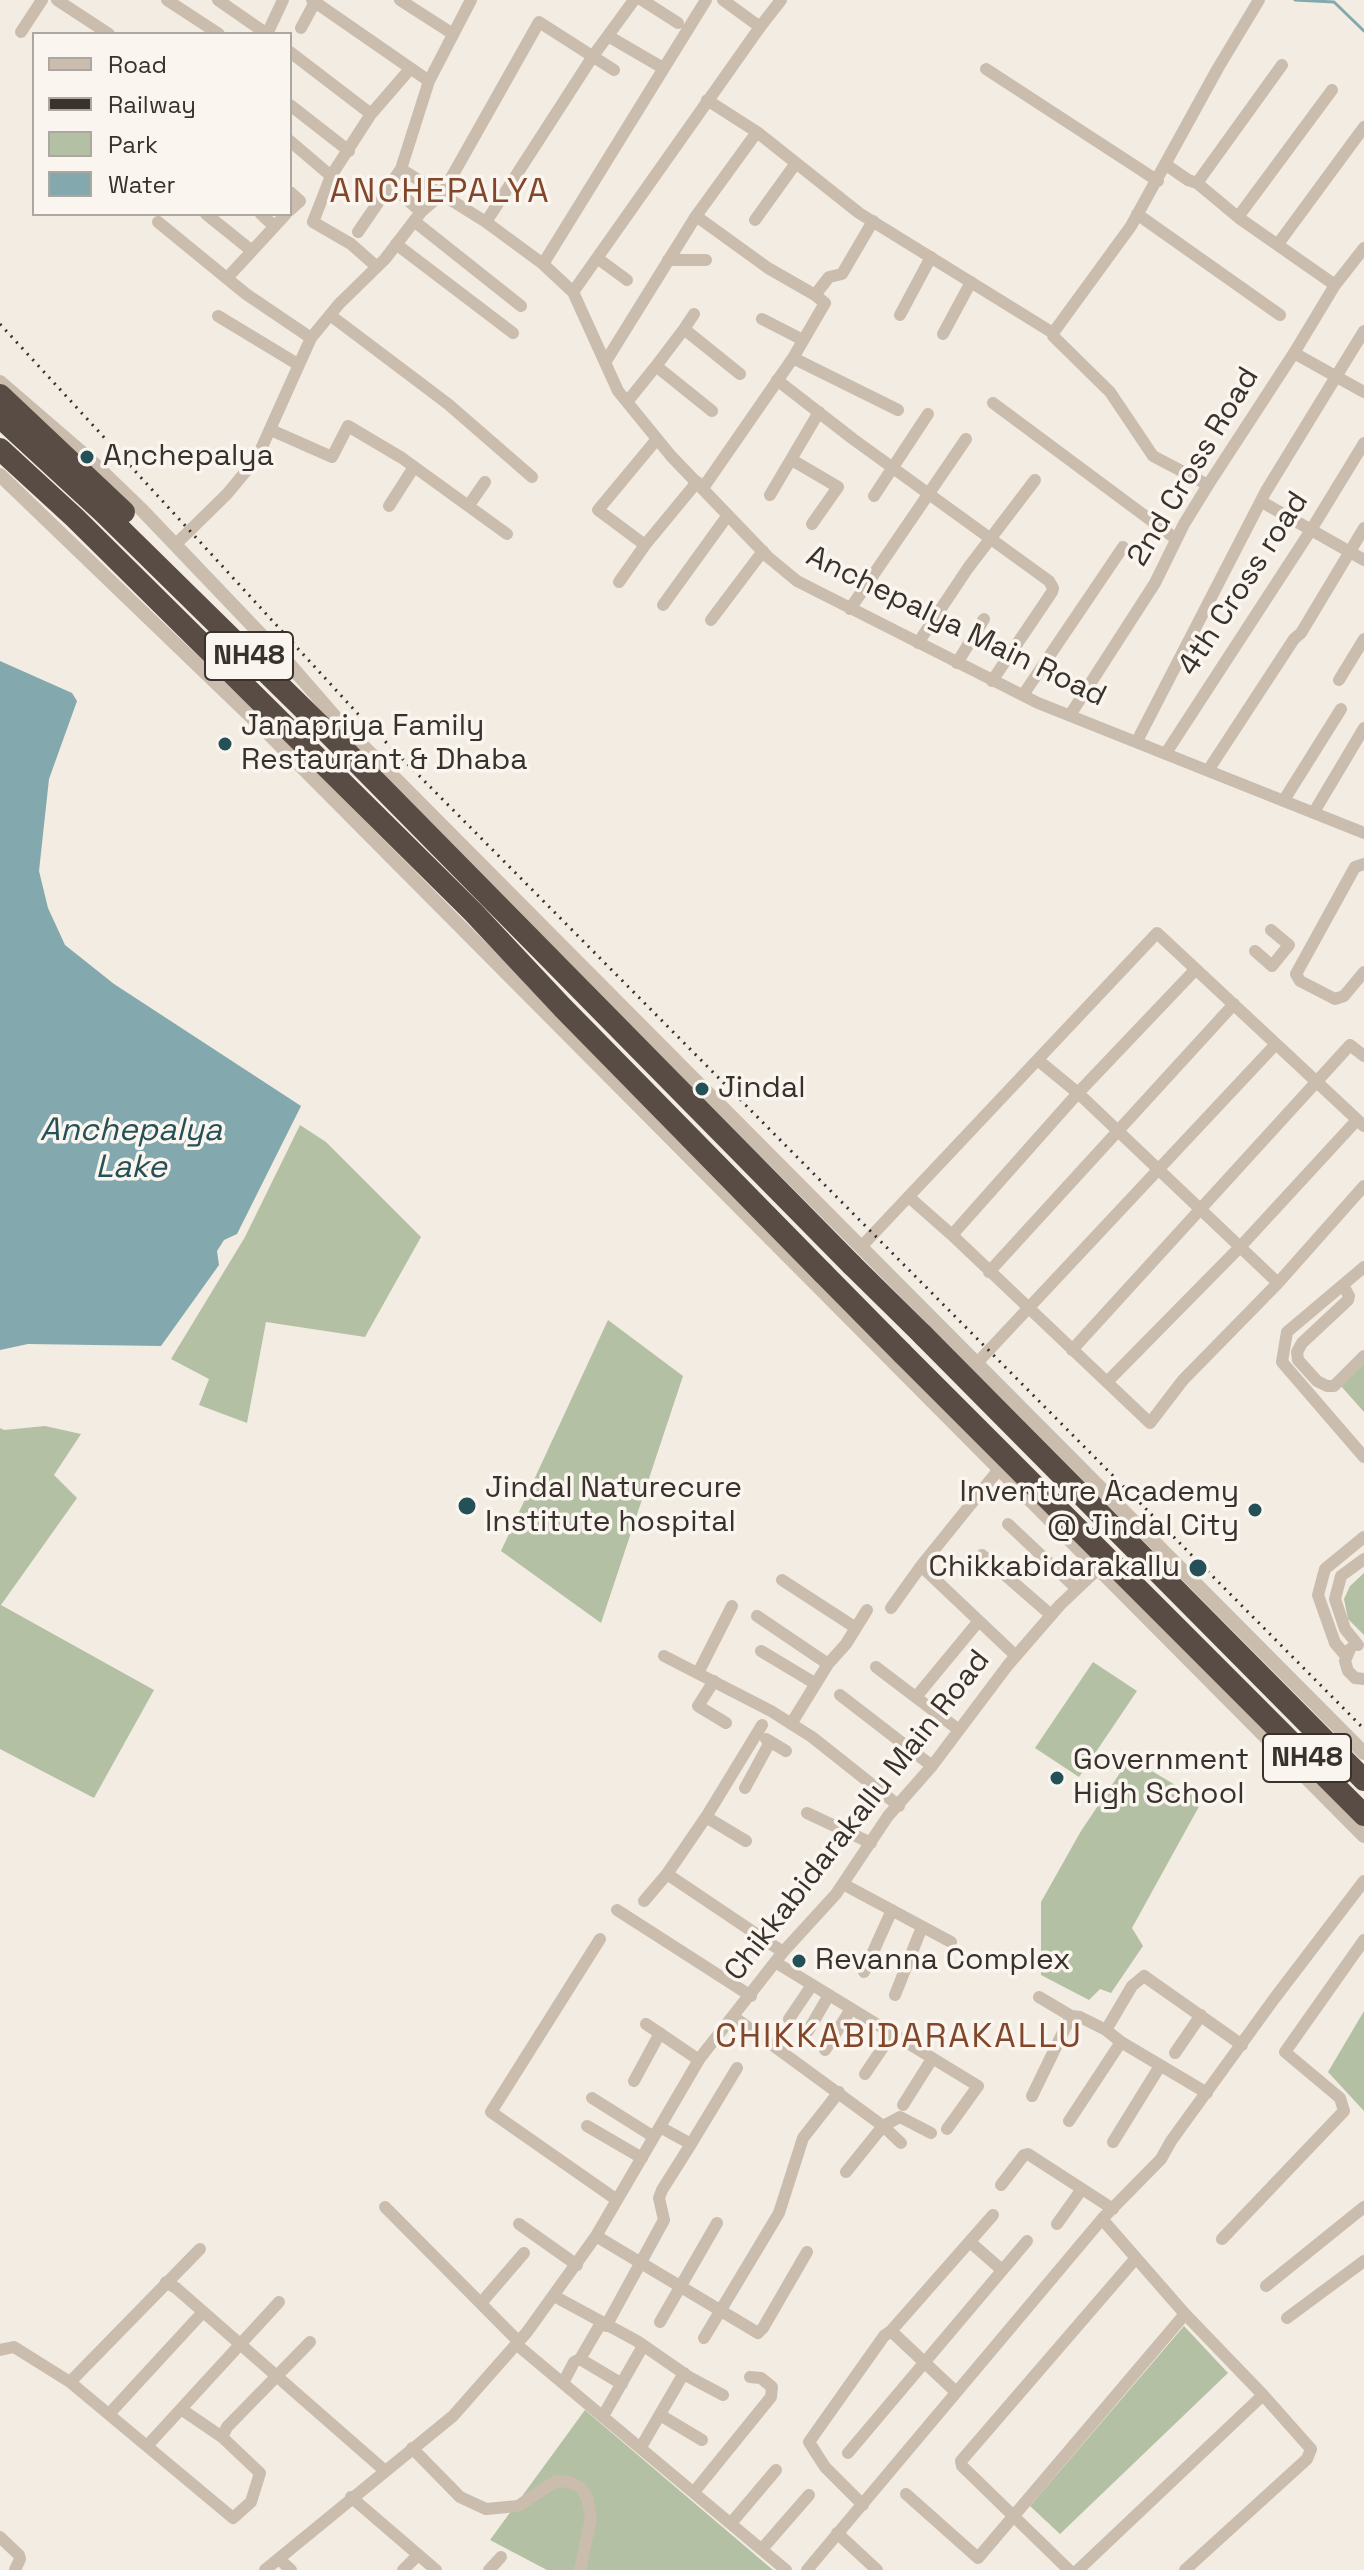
<!DOCTYPE html>
<html>
<head>
<meta charset="utf-8">
<style>
  body { margin:0 }
  #map { position:relative; width:1364px; height:2570px; overflow:hidden; background:#f2ece2; font-family:"Space Grotesk",sans-serif }
  canvas { display:block }
  .legend { position:absolute; left:32px; top:32px; width:260px; height:184px; box-sizing:border-box; background:#faf5ef; border:2px solid #ada7a1; margin:0; padding:10px 14px; list-style:none; font-size:24px; color:#39312c }
  .legend li { display:flex; align-items:center; gap:16px; height:40px }
  .legend b { width:40px; border:2px solid #ada7a1 }
</style>
</head>
<body>
<div id="map">
<canvas width="1364" height="2570"></canvas>
<ul class="legend">
<li><b style="height:10px;background:#cabdae"></b>Road</li>
<li><b style="height:10px;background:#39312c"></b>Railway</li>
<li><b style="height:22px;background:#b4c0a3"></b>Park</li>
<li><b style="height:22px;background:#83a8ad"></b>Water</li>
</ul>
</div>
<script>
const c = document.querySelector('canvas').getContext('2d');
c.lineJoin = 'round';
function paint(path, color) { c.fillStyle = color; c.fill(path, 'evenodd'); }
const shape = rows => new Path2D(rows.map(r => 'M' + r).join(''));
function trace(path, color, width, dash) { c.strokeStyle = color; c.lineWidth = width; c.lineCap = dash ? 'butt' : 'round'; c.setLineDash(dash || []); c.stroke(path); }
function drawText(font, color, halo, rows, align = 'center') {
  c.font = font + ' "Space Grotesk",sans-serif'; c.lineWidth = 7; c.setLineDash([]); c.textBaseline = 'middle'; c.strokeStyle = halo; c.fillStyle = color; for (const [text, x, y, turn = 0] of rows) {
    c.save(); c.translate(x, y); c.rotate((+turn || 0) * Math.PI / 180); c.textAlign = isNaN(turn) ? turn : align; if (halo) c.strokeText(text, 0, 0); c.fillText(text, 0, 0); c.restore();
  }
}
paint(shape([
  [300,1125,326,1142,421,1237,365,1337,266,1322,247,1423,199,1405,209,1379,171,1359,245,1237],
  [608,1320,683,1376,601,1623,501,1551],
  [1364,1364,1364,1412,1340,1385],
  [45,1426,81,1434,54,1475,77,1498,1,1605,154,1690,94,1798,0,1749,0,1428,4,1430],
  [1364,1573,1364,1635,1348,1619,1344,1599,1350,1586],
  [1093,1662,1137,1691,1079,1777,1035,1748],
  [1130,1758,1202,1801,1132,1928,1143,1946,1111,1993,1100,1989,1089,2000,1041,1975,1041,1902,1081,1831],
  [1364,2011,1364,2111,1328,2072],
  [1184,2326,1228,2373,1060,2534,1030,2506],
  [585,2410,773,2570,547,2570,490,2540]
]), '#b4c0a3');
paint(shape([
  [0,661,72,693,77,701,49,779,39,871,48,908,65,945,114,984,301,1106,237,1234,224,1240,217,1251,219,1265,161,1346,28,1344,0,1350]
]), '#83a8ad');
trace(shape([
  [1295,0,1334,2,1364,31]
]), '#83a8ad', 3);
trace(shape([
  [57,0,109,34],
  [167,0,219,34],
  [218,0,267,34],
  [312,0,429,81,401,169,486,222,543,264,573,292,618,391,671,456,768,557,797,581,1038,703,1364,833],
  [400,0,453,34],
  [642,0,678,23],
  [760,27,781,0],
  [301,28,315,2],
  [21,32,42,0],
  [267,34,283,0],
  [608,36,663,68],
  [290,52,371,114],
  [986,69,1158,181],
  [429,81,471,0],
  [707,100,757,132,859,213,1053,333,1053,336,1110,392,1153,456,1208,485],
  [290,105,349,151],
  [290,141,331,176],
  [1165,164,1188,180,1197,183,1239,218,1335,285],
  [1197,183,1282,65],
  [391,185,421,212],
  [290,192,300,201,290,210],
  [206,214,252,251],
  [261,214,274,226],
  [1137,214,1280,315],
  [696,216,768,268,815,295],
  [1238,217,1332,90],
  [755,220,796,163],
  [414,221,521,306],
  [158,222,246,294,311,338],
  [486,222,593,56,634,0],
  [358,232,401,169],
  [396,244,513,333],
  [1278,244,1364,127],
  [597,258,627,280],
  [668,260,706,260],
  [543,264,706,0],
  [377,267,351,244,313,222,331,176,371,114,410,69],
  [228,277,286,214],
  [573,292,760,27,723,0],
  [330,315,448,404,532,477],
  [900,315,931,257],
  [218,316,299,365],
  [762,319,803,340],
  [684,329,694,314],
  [1053,333,1131,226,1218,68,1259,0],
  [943,334,971,282],
  [1294,353,1364,392],
  [793,358,898,410],
  [606,361,696,216,757,132],
  [777,380,853,439,1049,581,1053,588,1052,592,992,681],
  [627,402,656,366],
  [993,403,1176,539],
  [712,411,656,366,684,329,740,374],
  [271,430,332,457,348,426,402,458,507,534],
  [792,460,838,487,812,524],
  [703,488,793,358,818,315,825,303,815,295,829,277,842,274,873,221],
  [770,495,819,412],
  [874,496,928,414],
  [1262,502,1364,560],
  [469,505,485,482],
  [389,506,414,467],
  [175,545,227,494,257,458,311,338,339,304,385,259,421,212,442,194,539,22,614,70],
  [645,545,598,510,657,439],
  [619,582,645,545,697,482],
  [663,605,728,515],
  [850,609,966,439],
  [711,620,763,551],
  [918,643,968,568,1035,480],
  [957,663,984,619],
  [1339,680,1364,639],
  [1023,695,1123,547],
  [1070,715,1155,583,1184,524,1208,485,1294,353,1335,285,1364,248],
  [1137,741,1266,491,1364,331],
  [1166,753,1311,530,1364,443],
  [1209,769,1294,639,1301,633,1364,528],
  [1284,800,1341,709],
  [1314,812,1364,728],
  [1364,864,1355,867,1296,974,1300,981,1335,999,1344,996,1364,972],
  [1255,951,1272,966,1289,945,1271,930],
  [1039,1061,1078,1093,1278,1283],
  [910,1198,952,1235,1150,1423,1183,1380,1278,1283,1364,1186],
  [952,1235,1078,1093,1196,969],
  [861,1247,1157,933,1364,1126],
  [1364,1267,1287,1332,1282,1362,1364,1457],
  [989,1272,1234,1004],
  [1343,1285,1349,1296,1348,1300,1302,1343,1297,1352,1298,1360,1317,1381,1327,1386,1334,1386,1364,1356],
  [1072,1350,1350,1045,1364,1056],
  [976,1364,1275,1045],
  [1107,1382,1240,1247,1357,1120],
  [1000,1468,921,1566,1016,1656],
  [1008,1524,1077,1589],
  [982,1555,1051,1615],
  [782,1580,856,1628],
  [891,1608,921,1566],
  [757,1616,828,1664],
  [1358,1645,1345,1629,1335,1599,1341,1576,1364,1559],
  [1350,1649,1345,1661,1348,1671,1355,1678,1364,1679],
  [761,1651,816,1684],
  [664,1656,771,1711,812,1737,899,1806],
  [1346,1656,1335,1643,1318,1595,1325,1569,1364,1537],
  [876,1667,959,1730],
  [698,1673,732,1606],
  [714,1681,698,1706,726,1723],
  [840,1695,932,1766],
  [916,1697,978,1622],
  [791,1724,828,1664,846,1644,867,1610],
  [762,1725,706,1817,667,1874,783,1952],
  [766,1739,786,1751],
  [745,1788,770,1742],
  [807,1813,871,1843],
  [706,1817,746,1841],
  [843,1884,951,1942],
  [644,1901,667,1874],
  [617,1910,751,1996],
  [600,1939,491,2112,617,2200],
  [775,1962,978,2086,947,2129],
  [864,1972,892,1910],
  [895,1995,922,1927],
  [1039,1997,1071,2016],
  [734,2017,883,2126,900,2117,931,2133],
  [789,2019,812,1985],
  [646,2024,699,2060],
  [1106,2030,1132,1986,1144,1976,1242,2045],
  [808,2031,829,1995],
  [825,2050,851,2009],
  [1175,2053,1201,2015],
  [865,2074,892,2034],
  [634,2081,660,2033],
  [1032,2096,1071,2016,1080,2017,1106,2030,1121,2042,1207,2093],
  [592,2098,654,2137],
  [903,2105,932,2059],
  [1069,2121,1121,2042],
  [587,2126,642,2158],
  [660,2127,691,2144,737,2068],
  [1113,2142,1160,2066],
  [846,2172,883,2126,901,2143],
  [1001,2185,1024,2155,1028,2154,1113,2209],
  [385,2207,519,2342],
  [1102,2219,1185,2314,1263,2395,1311,2449,1307,2459,1185,2570],
  [519,2224,577,2265],
  [1057,2224,1082,2189],
  [596,2236,758,2333,763,2328,807,2252],
  [1222,2239,1344,2111,1340,2098,1285,2052,1364,1940],
  [970,2242,1002,2270],
  [166,2282,176,2288,384,2470],
  [1266,2286,1364,2207],
  [554,2296,637,2341,689,2377,723,2395],
  [481,2303,524,2253],
  [1287,2318,1364,2261],
  [660,2322,717,2223],
  [606,2326,664,2220,659,2198,662,2190,691,2144],
  [891,2331,956,2392],
  [704,2338,779,2213,803,2138,839,2092],
  [516,2344,786,2570],
  [0,2350,14,2347,70,2382,233,2518,251,2502,260,2473,222,2437,181,2409],
  [580,2359,601,2323],
  [70,2382,200,2249],
  [563,2383,574,2362,580,2359,622,2384],
  [109,2414,203,2312],
  [660,2415,702,2440],
  [603,2416,643,2346],
  [222,2437,227,2427,310,2342],
  [147,2446,279,2302],
  [641,2447,684,2373],
  [412,2448,460,2497,486,2509,518,2506,556,2481,570,2482,580,2487,587,2497,591,2518,580,2570],
  [848,2453,1027,2241],
  [694,2492,771,2397,772,2387,761,2378,750,2377],
  [906,2494,978,2558,1185,2314],
  [351,2497,436,2570],
  [863,2505,825,2467,809,2442,884,2336,891,2331,993,2215],
  [732,2522,776,2470],
  [837,2533,877,2570],
  [0,2537,19,2555,20,2559,15,2570],
  [762,2549,809,2495],
  [279,2559,291,2570],
  [265,2570,453,2416,527,2332,596,2236,700,2058,783,1952,836,1894,888,1816,932,1766,1008,1665,1060,1605,1098,1569],
  [403,2570,418,2555],
  [489,2570,501,2557],
  [807,2570,1102,2219,1161,2159,1171,2141,1274,1999,1364,1881],
  [1069,2570,962,2466,961,2461,1136,2258],
  [1078,2570,1263,2395]
]), '#cabdae', 12);
trace(shape([
  [0,382,87,457,142,510,290,665,343,726,1364,1753],
  [0,475,264,729,1364,1836]
]), '#cabdae', 14);
trace(shape([
  [0,395,124,512],
  [0,417,104,513,326,731,852,1265],
  [0,449,75,518,473,912,563,1008,823,1273],
  [923,1335,1364,1780],
  [902,1353,1364,1815]
]), '#594c44', 22);
trace(shape([
  [0,324,358,714,1364,1729]
]), '#39312c', 3, [2, 6]);
trace(shape([
  [852,1265,923,1335],
  [823,1273,902,1353]
]), '#594c44', 22);
for (const [x, y, r, color] of [
  [87,457,8,"#245058"],
  [225,744,8,"#245058"],
  [702,1089,8,"#245058"],
  [467,1506,10,"#245058"],
  [1255,1510,8,"#245058"],
  [1198,1568,10,"#245058"],
  [1057,1778,8,"#245058"],
  [799,1961,8,"#245058"]
]) { const dot = new Path2D(); dot.arc(x, y, r, 0, 2 * Math.PI); c.fillStyle = color; c.fill(dot); trace(dot, '#faf5ef', 3); }
for (const [x, y, w] of [
  [249,656,88],
  [1307,1758,88]
]) { const box = new Path2D(); box.roundRect(x - w / 2, y - 24, w, 48, 6); c.fillStyle = '#faf5ef'; c.fill(box); trace(box, '#39312c', 2); }
drawText('bold 28px', '#39312c', null, [
  ["NH48",249,656],
  ["NH48",1307,1758]
]);
drawText('30px', '#39312c', '#faf5ef', [
  ["Anchepalya",103,457],
  ["Janapriya Family",241,727],
  ["Restaurant & Dhaba",241,761],
  ["Jindal",718,1089],
  ["Jindal Naturecure",485,1489],
  ["Institute hospital",485,1523],
  ["Inventure Academy",1239,1493,"right"],
  ["@ Jindal City",1239,1527,"right"],
  ["Chikkabidarakallu",1180,1568,"right"],
  ["Government",1073,1761],
  ["High School",1073,1795],
  ["Revanna Complex",815,1961]
], 'left');
drawText('30px', '#39312c', '#faf5ef', [
  ["2nd Cross Road",1194,467,-59],
  ["4th Cross road",1244,584,-57],
  ["Anchepalya Main Road",956,627,26],
  ["Chikkabidarakallu Main Road",858,1816,-52]
]);
drawText('italic 32px', '#245058', '#faf5ef', [
  ["Anchepalya",131,1131],
  ["Lake",131,1168]
]);
c.letterSpacing = '2px';
drawText('34px', '#82472b', '#faf5ef', [
  ["ANCHEPALYA",440,193],
  ["CHIKKABIDARAKALLU",899,2038]
]);
c.letterSpacing = '0px';
</script>
</body>
</html>
